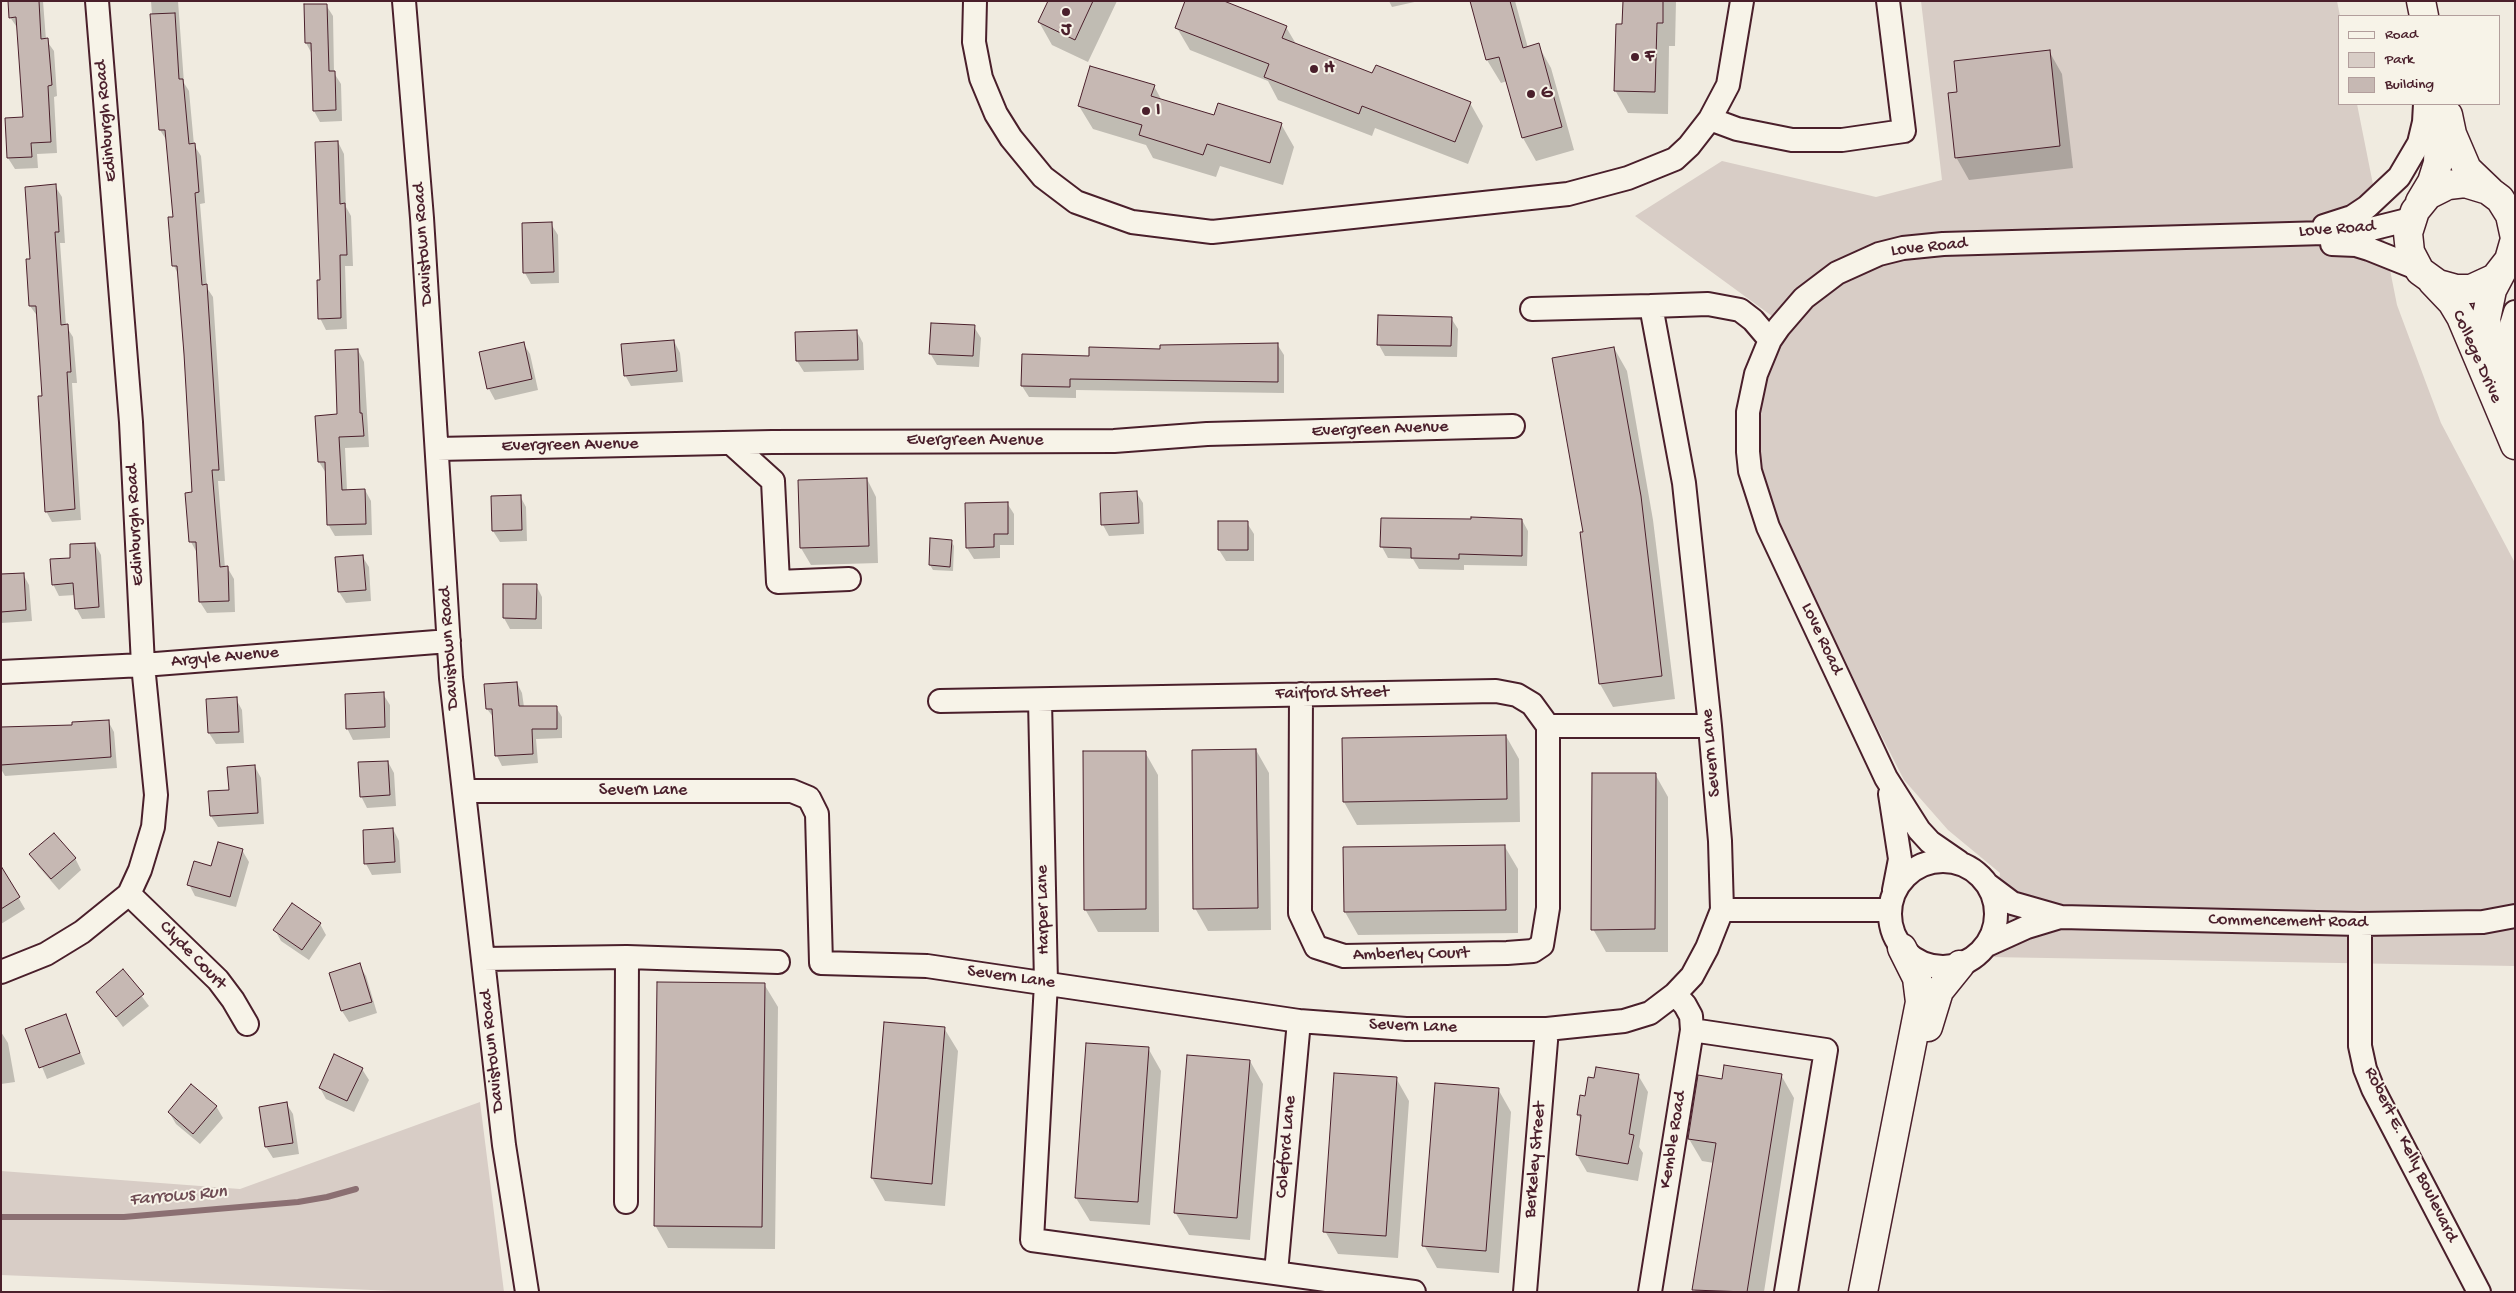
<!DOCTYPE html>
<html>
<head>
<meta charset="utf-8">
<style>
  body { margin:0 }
  #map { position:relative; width:2516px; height:1293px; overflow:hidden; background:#f0ebe0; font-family:"Gochi Hand",sans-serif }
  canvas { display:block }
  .frame { position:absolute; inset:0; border:2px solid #4a1f2b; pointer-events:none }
  .legend { position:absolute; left:2338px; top:15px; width:162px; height:90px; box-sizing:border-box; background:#f7f3e8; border:1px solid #b29e9c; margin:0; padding:6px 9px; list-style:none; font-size:15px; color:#4a1f2b }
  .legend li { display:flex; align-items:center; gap:10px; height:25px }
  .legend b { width:25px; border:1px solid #b29e9c }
</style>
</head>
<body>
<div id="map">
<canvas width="2516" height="1293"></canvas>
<div class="frame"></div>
<ul class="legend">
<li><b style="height:6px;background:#f7f3e8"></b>Road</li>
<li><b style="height:14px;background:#d8cdc6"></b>Park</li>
<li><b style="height:14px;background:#c6b8b3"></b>Building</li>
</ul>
</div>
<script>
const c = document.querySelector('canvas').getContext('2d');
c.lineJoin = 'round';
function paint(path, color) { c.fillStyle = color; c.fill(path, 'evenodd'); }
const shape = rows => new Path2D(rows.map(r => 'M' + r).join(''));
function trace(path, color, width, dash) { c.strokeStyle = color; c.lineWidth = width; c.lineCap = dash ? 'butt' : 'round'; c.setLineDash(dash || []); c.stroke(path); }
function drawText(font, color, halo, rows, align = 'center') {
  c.font = font + ' "Gochi Hand",sans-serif'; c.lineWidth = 4; c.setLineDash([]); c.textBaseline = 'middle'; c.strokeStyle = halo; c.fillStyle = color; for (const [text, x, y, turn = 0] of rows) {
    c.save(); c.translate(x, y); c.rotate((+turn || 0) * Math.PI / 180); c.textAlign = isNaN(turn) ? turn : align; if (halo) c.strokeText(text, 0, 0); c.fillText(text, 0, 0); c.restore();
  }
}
paint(shape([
  [1921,1,2337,1,2340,16,2340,104,2357,104,2397,305,2441,423,2515,563,2515,966,1989,957,2000,873,1948,830,1904,780,1795,566,1776,522,1757,460,1759,406,1767,370,1787,327,1635,216,1722,161,1876,197,1942,180],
  [480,1102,504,1292,420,1292,1,1275,1,1171,240,1189]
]), '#d8cdc6');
paint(shape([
  [9,1,43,1,46,40,54,51,57,96,54,97,57,153,37,154,38,168,15,169,8,158,6,119,24,118,18,29,10,17],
  [151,1,178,1,184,83,189,91,194,145,201,156,205,203,200,204,207,288,213,297,225,481,218,481,225,568,227,567,234,579,235,612,207,613,200,602,197,553,191,542,194,494,178,274,174,266,174,218,167,141,160,130],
  [1049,1,1117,1,1088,62,1052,45,1039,22],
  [1389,1,1419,1,1392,7],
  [1471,1,1515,1,1528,48,1538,45,1551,68,1574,150,1536,161,1523,138,1507,81,1501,83,1487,60],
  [1624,1,1676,1,1675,46,1669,46,1668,114,1628,113,1615,90],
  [326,5,333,16,334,73,341,84,342,121,320,122,314,111,312,54,306,43],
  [1286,27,1296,44,1373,75,1470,103,1483,126,1468,164,1375,128,1372,136,1278,100,1268,81,1190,50,1177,28],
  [2049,51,2062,74,2073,168,1969,180,1956,157],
  [1154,86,1162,101,1215,117,1281,124,1294,147,1283,185,1220,166,1216,177,1153,158,1146,145,1093,129,1079,106],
  [338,142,344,154,346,207,351,216,353,266,345,266,347,329,326,330,320,318,321,281],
  [55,186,62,197,65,243,60,243,66,326,73,337,77,383,72,383,81,520,52,522,46,511,43,397,38,317,30,306,31,260],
  [551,224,558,235,559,283,531,284,525,273],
  [1451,318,1458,329,1457,357,1385,356,1379,345],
  [974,327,981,338,979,367,937,365,930,353],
  [857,332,863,343,864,370,804,372,797,361],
  [674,341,680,353,683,382,631,386,625,375],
  [523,343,530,354,538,390,495,400,489,389,481,353],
  [1277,344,1284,355,1284,393,1076,390,1076,398,1029,397,1022,386,1090,357,1161,350],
  [1614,348,1627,371,1653,520,1675,699,1613,707,1600,684,1584,533],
  [358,350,364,362,369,447,345,448,347,491,365,490,371,501,372,535,335,536,328,524,326,473,319,462,339,416],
  [867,479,876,497,878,563,811,565,801,548,800,481],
  [1136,492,1143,503,1144,534,1109,536,1103,525],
  [520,496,526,507,527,541,500,542,493,531,492,497],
  [1007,503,1014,514,1014,545,1000,545,1000,558,974,559,967,548],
  [1522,520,1528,531,1527,566,1464,565,1464,570,1419,569,1413,559,1388,558,1382,547],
  [1247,523,1254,534,1254,561,1226,561,1219,550],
  [931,540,951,541,954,546,953,571,933,570,930,565],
  [95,544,101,555,105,618,82,619,76,608,75,595,59,596,53,584,72,559],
  [362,556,369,567,371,601,346,603,339,592],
  [23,574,29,585,32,621,1,623,1,575],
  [536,585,542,597,542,629,510,629,504,618],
  [517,683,522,693,524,707,556,707,562,717,562,738,536,739,538,763,502,766,497,756,494,718,487,709],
  [383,694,390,705,390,738,353,740,347,728],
  [236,699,242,710,244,743,216,744,209,733,208,700],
  [108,721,114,732,117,768,5,776,1,769,1,728,73,726],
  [1506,736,1519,759,1520,822,1357,825,1344,802,1343,739],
  [1256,750,1269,773,1271,930,1208,931,1195,908],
  [1145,752,1158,775,1159,932,1098,932,1085,909],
  [388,762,394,773,396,806,367,808,361,796],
  [255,767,261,778,264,824,218,827,211,816,210,792,230,791],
  [1655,774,1668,797,1668,952,1606,952,1593,929],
  [393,829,399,841,401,873,372,875,366,864],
  [1505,847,1518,869,1518,933,1358,935,1345,912],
  [242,850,249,862,236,907,195,896,189,884,212,867],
  [31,854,75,858,81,870,59,890,38,866],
  [1,868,25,909,1,924],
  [320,924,326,935,309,960,281,941,275,930],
  [359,965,366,976,377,1013,349,1022,342,1011,331,974],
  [123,971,149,1006,123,1027,97,992],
  [764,984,778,1007,775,1249,668,1248,655,1225],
  [65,1015,85,1064,47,1079,27,1030],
  [885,1023,944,1028,958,1051,945,1206,885,1201,872,1178],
  [1,1032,8,1043,15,1082,1,1084],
  [1148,1048,1161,1071,1150,1225,1090,1221,1076,1198],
  [1250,1061,1263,1084,1250,1240,1189,1235,1175,1212],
  [362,1069,369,1080,354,1112,326,1099,320,1088],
  [1638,1075,1648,1092,1639,1147,1643,1153,1638,1181,1587,1172,1577,1155,1582,1121,1578,1115],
  [1781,1075,1794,1098,1764,1292,1695,1292,1714,1163,1702,1161,1689,1139,1723,1080],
  [1396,1078,1409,1101,1398,1258,1338,1254,1325,1231],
  [1498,1089,1511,1112,1499,1273,1437,1268,1424,1245],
  [286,1103,293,1114,299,1154,273,1158,266,1147,260,1108],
  [216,1106,223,1118,200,1144,176,1124,169,1112]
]), '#0003');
trace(shape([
  [1,1217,124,1217,298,1202,327,1197,356,1189]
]), '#8b6f72', 6);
const building = shape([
  [8,1,39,1,41,39,48,38,52,85,48,86,51,142,31,143,32,157,7,158,5,118,23,117,16,17,9,18,8,1],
  [1048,1,1093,1,1075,40,1038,22,1048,1],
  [1185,1,1224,1,1287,26,1282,38,1372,73,1376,65,1471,102,1455,142,1362,106,1359,114,1264,77,1269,64,1175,28,1185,1],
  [1470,1,1510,1,1523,48,1539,43,1562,127,1522,138,1499,57,1486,60,1470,1],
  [1623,1,1663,1,1663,23,1657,23,1655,92,1614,91,1616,24,1622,24,1623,1],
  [304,4,327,4,329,71,335,71,336,110,313,111,311,43,305,43,304,4],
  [175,13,179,79,183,79,189,144,195,143,199,192,195,193,202,285,207,284,219,470,212,470,220,567,228,566,229,601,199,602,196,542,189,542,185,493,192,492,184,354,177,266,172,266,168,217,173,217,165,130,159,130,150,14,175,13],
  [2050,50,2060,146,1955,158,1948,93,1957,92,1954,61,2050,50],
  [1090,66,1155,85,1151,96,1214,115,1218,103,1282,123,1270,163,1207,144,1203,155,1139,135,1142,125,1078,106,1090,66],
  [338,141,340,204,345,203,347,255,340,255,341,318,318,319,317,280,320,280,315,142,338,141],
  [56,184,59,232,55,232,61,325,68,324,71,372,67,372,75,509,45,512,38,396,42,396,36,306,29,306,26,259,30,259,25,187,56,184],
  [552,222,554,272,523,273,522,223,552,222],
  [1378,315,1452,317,1451,346,1377,345,1378,315],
  [931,323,975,325,973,356,929,354,931,323],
  [857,330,858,360,796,361,795,332,857,330],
  [674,340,677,371,624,376,621,344,674,340],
  [524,342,532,379,487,389,479,352,524,342],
  [1278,343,1278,382,1070,379,1070,387,1021,386,1022,354,1089,356,1089,347,1160,349,1160,345,1278,343],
  [1614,347,1641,496,1662,676,1599,684,1580,532,1583,532,1552,358,1614,347],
  [358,349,360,413,362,413,364,436,339,437,342,490,365,489,366,524,327,525,325,462,318,462,315,416,337,414,335,350,358,349],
  [867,478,869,546,800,548,798,480,867,478],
  [1137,491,1139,523,1101,525,1100,493,1137,491],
  [521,495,522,530,492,531,491,496,521,495],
  [1008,502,1008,534,994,534,994,547,966,548,965,503,1008,502],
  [1471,517,1522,519,1522,556,1459,554,1459,559,1411,558,1411,548,1380,547,1381,518,1471,519,1471,517],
  [1218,521,1248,521,1248,550,1218,550,1218,521],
  [930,538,952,540,950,567,929,565,930,538],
  [95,543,99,607,75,609,73,583,52,585,50,559,70,558,70,544,95,543],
  [363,555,366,590,338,592,335,557,363,555],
  [24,573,26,610,1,612,1,574,24,573],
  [503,584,537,584,536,619,503,618,503,584],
  [517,682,519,706,557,706,557,729,532,729,533,754,495,756,492,709,486,709,484,684,517,682],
  [384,692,385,727,346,729,345,694,384,692],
  [237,697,239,732,208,733,206,699,237,697],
  [109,720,111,757,1,765,1,727,72,725,72,722,109,720],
  [1506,735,1507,799,1343,802,1342,738,1506,735],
  [1256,749,1258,908,1193,909,1192,750,1256,749],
  [1083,751,1146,751,1146,909,1084,910,1083,751],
  [388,761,390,795,360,797,358,762,388,761],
  [255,765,258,813,210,816,208,791,229,790,227,767,255,765],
  [1592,773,1656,773,1655,929,1591,930,1592,773],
  [393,828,395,862,364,864,363,830,393,828],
  [54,833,76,858,51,879,29,854,54,833],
  [218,842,243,849,230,897,187,885,194,861,211,866,218,842],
  [1505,845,1506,910,1344,912,1343,847,1505,845],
  [1,866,20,897,1,909,1,866],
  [292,903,321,923,302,950,273,930,292,903],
  [360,963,372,1002,341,1011,329,973,360,963],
  [123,969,144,994,116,1017,96,992,123,969],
  [657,982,765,983,762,1227,654,1226,657,982],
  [66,1014,80,1053,39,1068,25,1029,66,1014],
  [884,1022,945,1027,932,1184,871,1178,884,1022],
  [1086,1043,1149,1047,1138,1202,1075,1198,1086,1043],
  [334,1054,363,1068,347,1101,319,1088,334,1054],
  [1187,1055,1250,1060,1237,1218,1174,1213,1187,1055],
  [1724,1065,1782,1074,1747,1292,1692,1290,1716,1143,1688,1139,1698,1075,1722,1079,1724,1065],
  [1596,1067,1639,1074,1629,1134,1634,1135,1628,1164,1576,1155,1581,1115,1577,1115,1580,1095,1585,1096,1588,1077,1594,1078,1596,1067],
  [1334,1073,1397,1077,1386,1236,1323,1232,1334,1073],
  [1435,1083,1499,1088,1486,1251,1422,1246,1435,1083],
  [191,1084,217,1106,193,1134,168,1112,191,1084],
  [287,1102,293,1143,265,1147,259,1107,287,1102]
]);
paint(building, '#c6b8b3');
trace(building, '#4a1f2b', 1);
const minor = shape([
  [404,1,422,218,451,678,504,1145,527,1292],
  [975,1,974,42,981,78,996,114,1011,138,1043,177,1076,202,1132,222,1212,232,1568,194,1628,178,1675,159,1689,146,1710,119,1728,85,1742,1],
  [1710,119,1737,129,1792,140,1842,140,1904,131,1888,1],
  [2324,226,2352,217,2367,207,2399,177,2419,143,2424,122,2425,104],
  [2332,244,2356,245,2369,249,2419,269],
  [1532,309,1651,306],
  [2509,417,2505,387,2505,360,2508,335,2515,312],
  [731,443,773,481,778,582,849,579],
  [437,449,772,442,1114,441,1207,434,1513,426],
  [1,672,143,665,449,641],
  [1301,694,1300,913,1316,947,1344,956,1507,953,1533,951,1542,945,1548,908,1548,726],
  [1040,700,1046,983,1032,1240,1414,1292],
  [940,701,1496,691,1517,695,1532,704,1548,726,1710,726],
  [464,791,792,791,809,798,817,814,821,963,927,966,1299,1021,1406,1029,1547,1029,1624,1021,1650,1013,1675,994,1692,976,1707,948,1722,910,1720,841,1710,726,1684,483,1651,306,1708,304,1740,310,1753,320,1770,340],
  [1890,794,1900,859,1894,890],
  '1890 914a53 53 0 1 1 106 0a53 53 0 1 1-106 0Z',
  [1959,862,1930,842,1919,830,1886,778,1768,527,1750,471,1748,452,1748,412,1756,374,1770,340,1779,327,1804,298,1837,273,1879,254,1903,248,1943,244,2359,232,2411,219],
  [1988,885,2012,903,2061,917,2360,924,2483,922,2515,916],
  [129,894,218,980,233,1000,247,1024],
  [1722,910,1890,910],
  [2360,924,2360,1046,2365,1069,2373,1089,2479,1292],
  [1985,946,2027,927,2060,917],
  [483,959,627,957,778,962],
  [1,972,46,954,82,932,129,894,140,870,153,827,156,795,143,665,131,422,97,1],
  [1692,1030,1826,1050,1786,1292],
  [626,1202,627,957],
  [1276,1272,1299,1021],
  [1525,1292,1547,1029],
  [1650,1292,1692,1030,1691,1016,1685,1005,1675,994]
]);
const major = shape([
  [2421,1,2424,16],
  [2448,115,2452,134,2467,169,2490,191],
  [2420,202,2432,182,2438,163,2439,131,2435,104],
  [2515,238,2510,215,2500,199,2488,190,2465,183,2448,185,2428,195,2415,211,2408,233,2410,252,2420,271,2438,284,2456,289,2471,289,2495,278,2509,260,2515,239],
  [2432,281,2452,302,2461,317,2515,445],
  [2493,366,2486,319,2492,290,2502,271]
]);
const highway = shape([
  [1928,1027,1939,991,1960,965],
  [1863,1292,1920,1002,1917,978,1902,948]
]);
trace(minor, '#4a1f2b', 26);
trace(major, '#4a1f2b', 31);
trace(highway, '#4a1f2b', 31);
trace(minor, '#f7f3e8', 22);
trace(major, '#f7f3e8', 28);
trace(highway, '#f7f3e8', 28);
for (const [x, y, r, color] of [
  [1066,12,5,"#4a1f2b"],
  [1635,57,5,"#4a1f2b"],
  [1314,69,5,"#4a1f2b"],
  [1531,94,5,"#4a1f2b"],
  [1146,111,5,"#4a1f2b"]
]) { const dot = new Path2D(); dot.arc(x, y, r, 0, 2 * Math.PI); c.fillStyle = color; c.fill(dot); trace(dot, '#f7f3e8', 2); }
drawText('bold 18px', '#4a1f2b', '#f7f3e8', [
  ["J",1066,31,"center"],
  ["F",1645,57],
  ["H",1324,69],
  ["G",1541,94],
  ["I",1156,111]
], 'left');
drawText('18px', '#4a1f2b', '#f7f3e8', [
  ["Edinburgh Road",107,121,-95],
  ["Love Road",2337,230,-4],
  ["Davistown Road",424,244,-94],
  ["Love Road",1929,248,-6],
  ["College Drive",2476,357,66],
  ["Evergreen Avenue",1380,430,-2],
  ["Evergreen Avenue",975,441],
  ["Evergreen Avenue",570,446,-1],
  ["Edinburgh Road",136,525,-93],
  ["Love Road",1821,639,65],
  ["Davistown Road",450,648,-94],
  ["Argyle Avenue",225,658,-5],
  ["Fairford Street",1332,694,-1],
  ["Severn Lane",1712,753,-95],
  ["Severn Lane",643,791],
  ["Harper Lane",1044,910,-91],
  ["Commencement Road",2288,922,1],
  ["Amberley Court",1411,955,-1],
  ["Clyde Court",192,956,46],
  ["Severn Lane",1011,978,8],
  ["Severn Lane",1413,1027,2],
  ["Davistown Road",493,1051,-96],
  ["Kemble Road",1674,1140,-81],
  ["Coleford Lane",1287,1147,-85],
  ["Robert E. Kelly Boulevard",2410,1155,64],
  ["Berkeley Street",1536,1160,-85]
]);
drawText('italic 19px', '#704e55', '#f7f3e8', [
  ["Farrows Run",178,1197,-5]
]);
</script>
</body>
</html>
